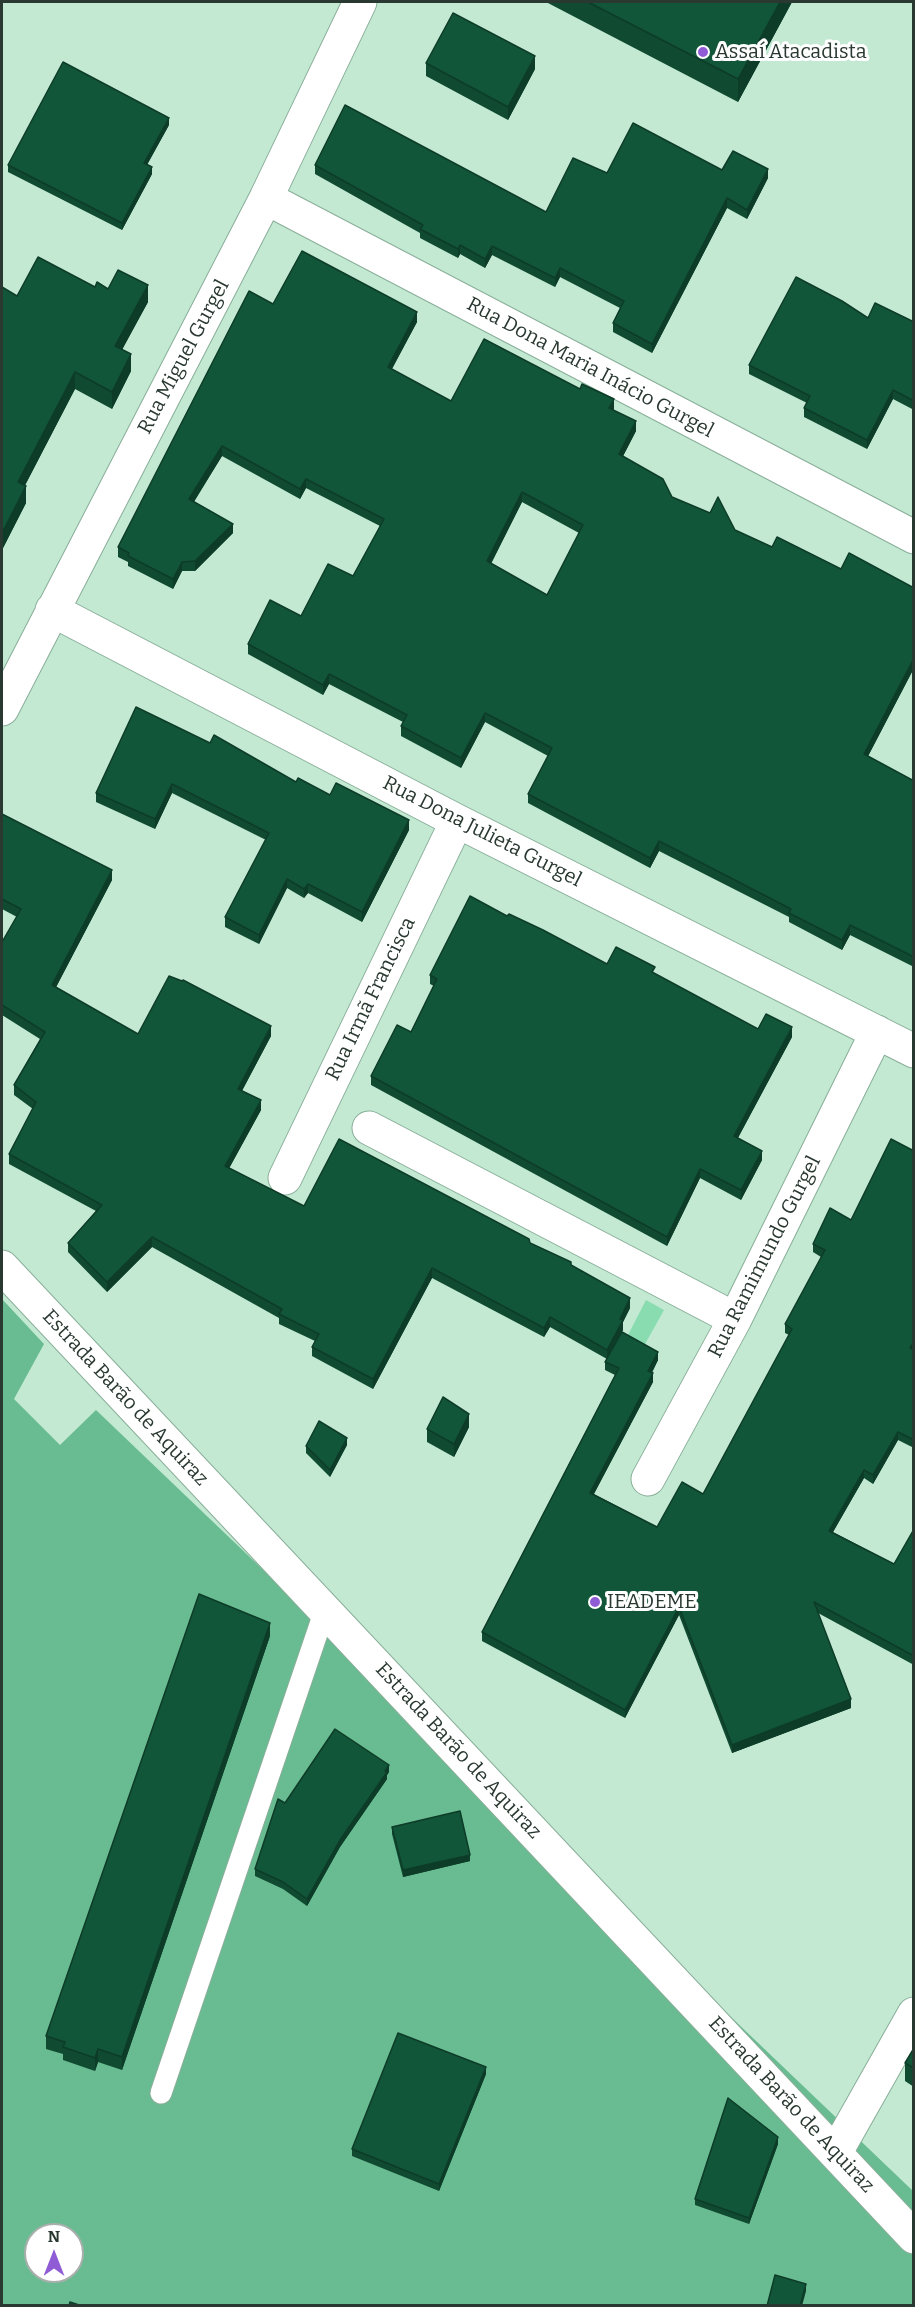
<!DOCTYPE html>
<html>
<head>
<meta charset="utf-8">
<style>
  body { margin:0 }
  #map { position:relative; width:915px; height:2307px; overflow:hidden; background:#c3e9d3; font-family:Bitter,serif }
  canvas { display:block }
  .frame { position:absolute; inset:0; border:3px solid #293830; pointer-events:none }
  .north { position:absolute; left:24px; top:2223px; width:60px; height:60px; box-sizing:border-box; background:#fff; border:2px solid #a9afac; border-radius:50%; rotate:0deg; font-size:16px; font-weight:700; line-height:24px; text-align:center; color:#293830 }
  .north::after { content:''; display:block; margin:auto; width:21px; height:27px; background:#8f5cd5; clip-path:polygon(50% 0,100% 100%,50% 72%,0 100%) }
</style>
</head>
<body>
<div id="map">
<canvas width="915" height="2307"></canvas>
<div class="frame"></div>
<div class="north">N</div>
</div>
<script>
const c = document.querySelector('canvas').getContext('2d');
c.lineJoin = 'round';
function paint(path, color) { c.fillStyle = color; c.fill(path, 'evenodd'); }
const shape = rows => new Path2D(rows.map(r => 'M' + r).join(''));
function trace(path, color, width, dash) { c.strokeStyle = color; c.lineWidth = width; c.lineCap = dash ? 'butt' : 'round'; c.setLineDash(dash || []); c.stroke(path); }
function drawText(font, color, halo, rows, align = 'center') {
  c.font = font + ' Bitter,serif'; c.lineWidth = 6; c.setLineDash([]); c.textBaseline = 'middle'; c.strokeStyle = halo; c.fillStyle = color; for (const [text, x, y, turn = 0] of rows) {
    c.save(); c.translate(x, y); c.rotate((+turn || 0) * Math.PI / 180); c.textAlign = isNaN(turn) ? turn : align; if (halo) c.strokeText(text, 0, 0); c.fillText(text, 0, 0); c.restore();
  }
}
paint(shape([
  [2,1299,44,1344,14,1399,60,1445,96,1410,913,2191,913,2305,2,2305],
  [36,2235,72,2235,72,2271,36,2271]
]), '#69bc91');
paint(shape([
  [646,1300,664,1310,644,1346,627,1337]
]), '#88dcb0');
const lane = shape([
  [161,2093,325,1610]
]);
const street = shape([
  [266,198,914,537],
  [52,610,457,821,914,1051],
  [2,709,266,198,360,2],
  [369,1128,735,1319],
  [285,1178,457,821],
  [648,1479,735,1319,877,1032],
  [836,2152,914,2014]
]);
const secondary = shape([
  [2,1267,914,2237]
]);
trace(lane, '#89ae99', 23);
trace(street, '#89ae99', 35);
trace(secondary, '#89ae99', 35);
trace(lane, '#fff', 21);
trace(street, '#fff', 33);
trace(secondary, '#fff', 33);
paint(shape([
  [546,2,792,2,738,102],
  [426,63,535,69,508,120,426,76],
  [169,125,147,165,152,174,122,230,8,172,8,165],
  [315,165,546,212,607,173,722,170,768,178,747,219,727,208,652,353,613,332,613,323,620,308,560,277,555,287,492,255,485,268,460,254,458,258,420,238,420,233,315,174],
  [2,287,17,296,95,287,108,289,148,302,122,349,131,371,112,409,75,389,25,485,26,503,2,550],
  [273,304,417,322,392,369,451,401,614,409,613,410,636,431,623,456,672,497,735,530,772,547,841,569,914,588,914,668,868,756,914,781,914,967,850,935,842,950,789,922,789,917,659,851,650,868,528,803,528,794,548,756,485,722,461,768,401,736,401,726,403,722,329,684,323,695,248,654,248,644,301,616,353,576,380,526,306,488,300,499,222,456,194,502,233,533,195,571,182,571,173,589,128,566,128,562,118,557,118,547],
  [522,502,579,533,547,595,491,564],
  [914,322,914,410,893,399,867,449,804,417,804,408,807,403,749,374,749,365],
  [210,743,296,782,330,795,409,830,362,922,308,893,304,898,287,888,259,944,225,927,225,917,266,840,172,793,155,829,96,802,96,793],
  [2,814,112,880,56,987,138,1034,271,1036,242,1091,261,1110,229,1168,304,1206,530,1243,571,1265,630,1308,623,1322,623,1330,620,1334,658,1360,652,1373,653,1382,594,1494,657,1527,703,1494,789,1335,785,1333,785,1324,821,1257,813,1252,813,1244,851,1220,914,1151,914,1448,898,1440,873,1484,864,1478,833,1532,894,1564,914,1529,914,1665,818,1613,851,1708,732,1753,679,1615,625,1718,482,1641,482,1632,615,1375,605,1370,605,1362,607,1359,550,1327,544,1337,432,1278,373,1389,312,1356,312,1347,315,1341,279,1324,279,1318,152,1247,107,1292,68,1252,68,1243,96,1211,9,1164,9,1154,33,1109,14,1095,14,1085,40,1039,2,1015,2,942,17,917,2,909],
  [507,916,607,964,655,974,758,1029,792,1037,738,1138,762,1160,741,1200,700,1178,667,1246,371,1085,371,1076,411,1032,434,986,430,984,430,975],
  [469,1427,454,1457,427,1442,427,1429],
  [347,1445,330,1477,306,1453,306,1446],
  [270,1636,122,2070,98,2062,95,2071,63,2060,63,2054,46,2049,46,2036],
  [389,1772,387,1775,387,1779,340,1847,307,1906,283,1889,255,1876,255,1869,285,1803],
  [392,1827,470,1861,403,1877,392,1834],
  [914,2048,914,2087,905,2081,905,2063],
  [486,2074,439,2191,352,2156,352,2149],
  [778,2144,749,2224,695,2205,695,2199]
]), '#0f4a31');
paint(shape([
  [780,2,792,2,738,102,738,79],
  [535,56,535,69,508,120,508,107],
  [169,118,169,125,144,170,144,163],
  [152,167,152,174,122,230,122,223],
  [768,169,768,178,747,219,747,210],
  [727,198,727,208,652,353,652,344],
  [460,245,460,254,458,258,458,249],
  [492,246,492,255,485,268,485,259],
  [560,268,560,277,555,287,555,278],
  [148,285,148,302,115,363,115,346],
  [417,312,417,322,388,376,388,367],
  [131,354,131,371,112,409,112,392],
  [75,372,75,389,18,499,18,482],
  [893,390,893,399,867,449,867,440],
  [614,399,614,409,609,418,609,408],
  [636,421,636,431,619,464,619,454],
  [222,446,222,456,189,509,189,499],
  [306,479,306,488,300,499,300,489],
  [26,486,26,503,2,550,2,533],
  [522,492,522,502,487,571,487,561],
  [233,524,233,533,195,571,195,561],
  [182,562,182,571,173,589,173,579],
  [914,658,914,668,864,764,864,754],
  [329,674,329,684,323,695,323,685],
  [485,713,485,722,461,768,461,758],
  [172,784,172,793,155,829,155,819],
  [409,820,409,830,362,922,362,912],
  [659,841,659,851,650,868,650,858],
  [112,870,112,880,52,995,52,985],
  [287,879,287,888,259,944,259,935],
  [308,884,308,893,304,898,304,889],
  [850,925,850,935,842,950,842,940],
  [271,1026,271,1036,238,1098,238,1089],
  [792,1027,792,1037,734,1145,734,1136],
  [261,1100,261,1110,225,1176,225,1166],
  [762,1151,762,1160,741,1200,741,1190],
  [700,1169,700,1178,667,1246,667,1237],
  [152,1237,152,1247,107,1292,107,1282],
  [432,1268,432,1278,373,1389,373,1379],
  [630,1298,630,1308,623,1322,623,1330,607,1359,607,1350,620,1319],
  [550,1317,550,1327,544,1337,544,1328],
  [914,1342,914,1350,910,1348],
  [658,1352,658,1360,648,1379,648,1371],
  [653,1373,653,1382,590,1501,590,1493],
  [469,1414,469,1427,454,1457,454,1444],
  [898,1432,898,1440,873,1484,873,1475],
  [347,1438,347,1445,330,1477,330,1470],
  [864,1470,864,1478,829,1539,829,1531],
  [679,1607,679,1615,625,1718,625,1710],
  [270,1623,270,1636,122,2070,122,2057],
  [851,1699,851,1708,732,1753,732,1745],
  [389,1765,389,1772,387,1775,387,1779,340,1847,307,1906,307,1899,340,1840],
  [470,1855,470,1861,403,1877,403,1870],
  [98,2049,98,2062,95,2071,95,2058],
  [486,2067,486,2074,439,2191,439,2184],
  [778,2137,778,2144,749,2224,749,2218],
  [806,2284,806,2291,802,2306,800,2306]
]), '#0d3c28');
const building = shape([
  [588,2,780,2,738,79,588,2],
  [453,13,535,56,508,107,426,63,453,13],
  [63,62,169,118,144,163,152,167,122,223,8,165,63,62],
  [345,105,546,212,573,158,607,173,633,123,722,170,733,151,768,169,747,210,727,198,652,344,613,323,624,301,560,268,555,278,492,246,485,259,460,245,458,249,420,229,423,225,315,165,345,105],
  [302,251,417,312,388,367,451,401,484,339,580,389,582,384,614,399,609,408,636,421,619,454,663,479,672,497,710,513,718,497,735,530,772,547,777,537,841,569,849,553,914,588,914,658,864,754,914,781,914,957,850,925,842,940,789,913,791,909,659,841,650,858,528,794,552,748,485,713,461,758,401,726,407,715,329,674,323,685,248,644,270,600,301,616,328,564,353,576,384,519,306,479,300,489,222,446,189,499,233,524,195,561,182,562,173,579,128,556,129,553,118,547,249,291,273,304,302,251],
  [522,492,583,525,547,595,487,561,522,492],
  [38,257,95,287,97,282,108,289,118,270,148,285,115,346,131,354,112,392,75,372,18,482,26,486,2,533,2,287,17,296,38,257],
  [796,277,842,301,868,318,875,303,914,322,914,401,893,390,867,440,804,408,810,396,749,365,796,277],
  [136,707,210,743,214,735,296,782,298,778,330,795,336,783,409,820,362,912,308,884,304,889,287,879,259,935,225,917,269,833,172,784,155,819,96,793,136,707],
  [2,814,112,870,52,985,138,1034,169,976,182,981,183,980,271,1026,238,1089,261,1100,225,1166,304,1206,339,1139,529,1239,530,1243,571,1262,571,1265,630,1298,620,1319,623,1320,607,1350,550,1317,544,1328,432,1268,373,1379,312,1347,319,1334,279,1314,282,1309,152,1237,107,1282,68,1243,102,1205,9,1154,36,1102,14,1085,45,1032,2,1005,2,942,21,909,2,899,2,814],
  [470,896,507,916,509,914,543,930,607,964,616,947,655,967,652,972,758,1029,766,1014,792,1027,734,1136,762,1151,741,1190,700,1169,667,1237,371,1076,397,1025,411,1032,437,979,430,975,470,896],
  [891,1139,914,1151,914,1342,910,1348,914,1350,914,1440,898,1432,873,1475,864,1470,829,1531,894,1564,914,1529,914,1656,814,1602,851,1699,732,1745,679,1607,625,1710,482,1632,619,1368,605,1362,622,1332,658,1352,648,1371,653,1373,590,1493,657,1527,682,1482,703,1494,792,1329,785,1324,825,1250,813,1244,830,1208,851,1220,891,1139],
  [443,1397,469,1414,454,1444,427,1429,443,1397],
  [319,1421,347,1438,330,1470,306,1446,319,1421],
  [199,1594,270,1623,122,2057,98,2049,95,2058,63,2047,65,2042,46,2036,199,1594],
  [335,1729,389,1765,385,1771,387,1772,340,1840,307,1899,283,1882,255,1869,278,1799,285,1803,335,1729],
  [460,1811,470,1855,403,1870,392,1827,460,1811],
  [398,2033,486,2067,439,2184,352,2149,398,2033],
  [914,2048,914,2068,905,2063,914,2048],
  [728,2098,778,2137,749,2218,695,2199,728,2098],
  [775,2275,806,2284,800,2306,767,2306,775,2275],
  [70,2302,82,2306,69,2306,70,2302]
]);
paint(building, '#125639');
trace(building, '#0d3c28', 1.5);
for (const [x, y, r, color] of [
  [703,52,6,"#8f5cd5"],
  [595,1602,6,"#8f5cd5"]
]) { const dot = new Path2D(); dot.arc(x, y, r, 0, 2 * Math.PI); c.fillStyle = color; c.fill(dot); trace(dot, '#fff', 2); }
drawText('20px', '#293830', '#fff', [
  ["Assaí Atacadista",715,52],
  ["IEADEME",607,1602]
], 'left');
drawText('20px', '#293830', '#fff', [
  ["Rua Miguel Gurgel",184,357,-62],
  ["Rua Dona Maria Inácio Gurgel",590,368,28],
  ["Rua Dona Julieta Gurgel",482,832,27],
  ["Rua Irmã Francisca",371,999,-64],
  ["Rua Ramimundo Gurgel",765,1257,-63],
  ["Estrada Barão de Aquiraz",125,1398,47],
  ["Estrada Barão de Aquiraz",458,1751,47],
  ["Estrada Barão de Aquiraz",791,2105,47]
]);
</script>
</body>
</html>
